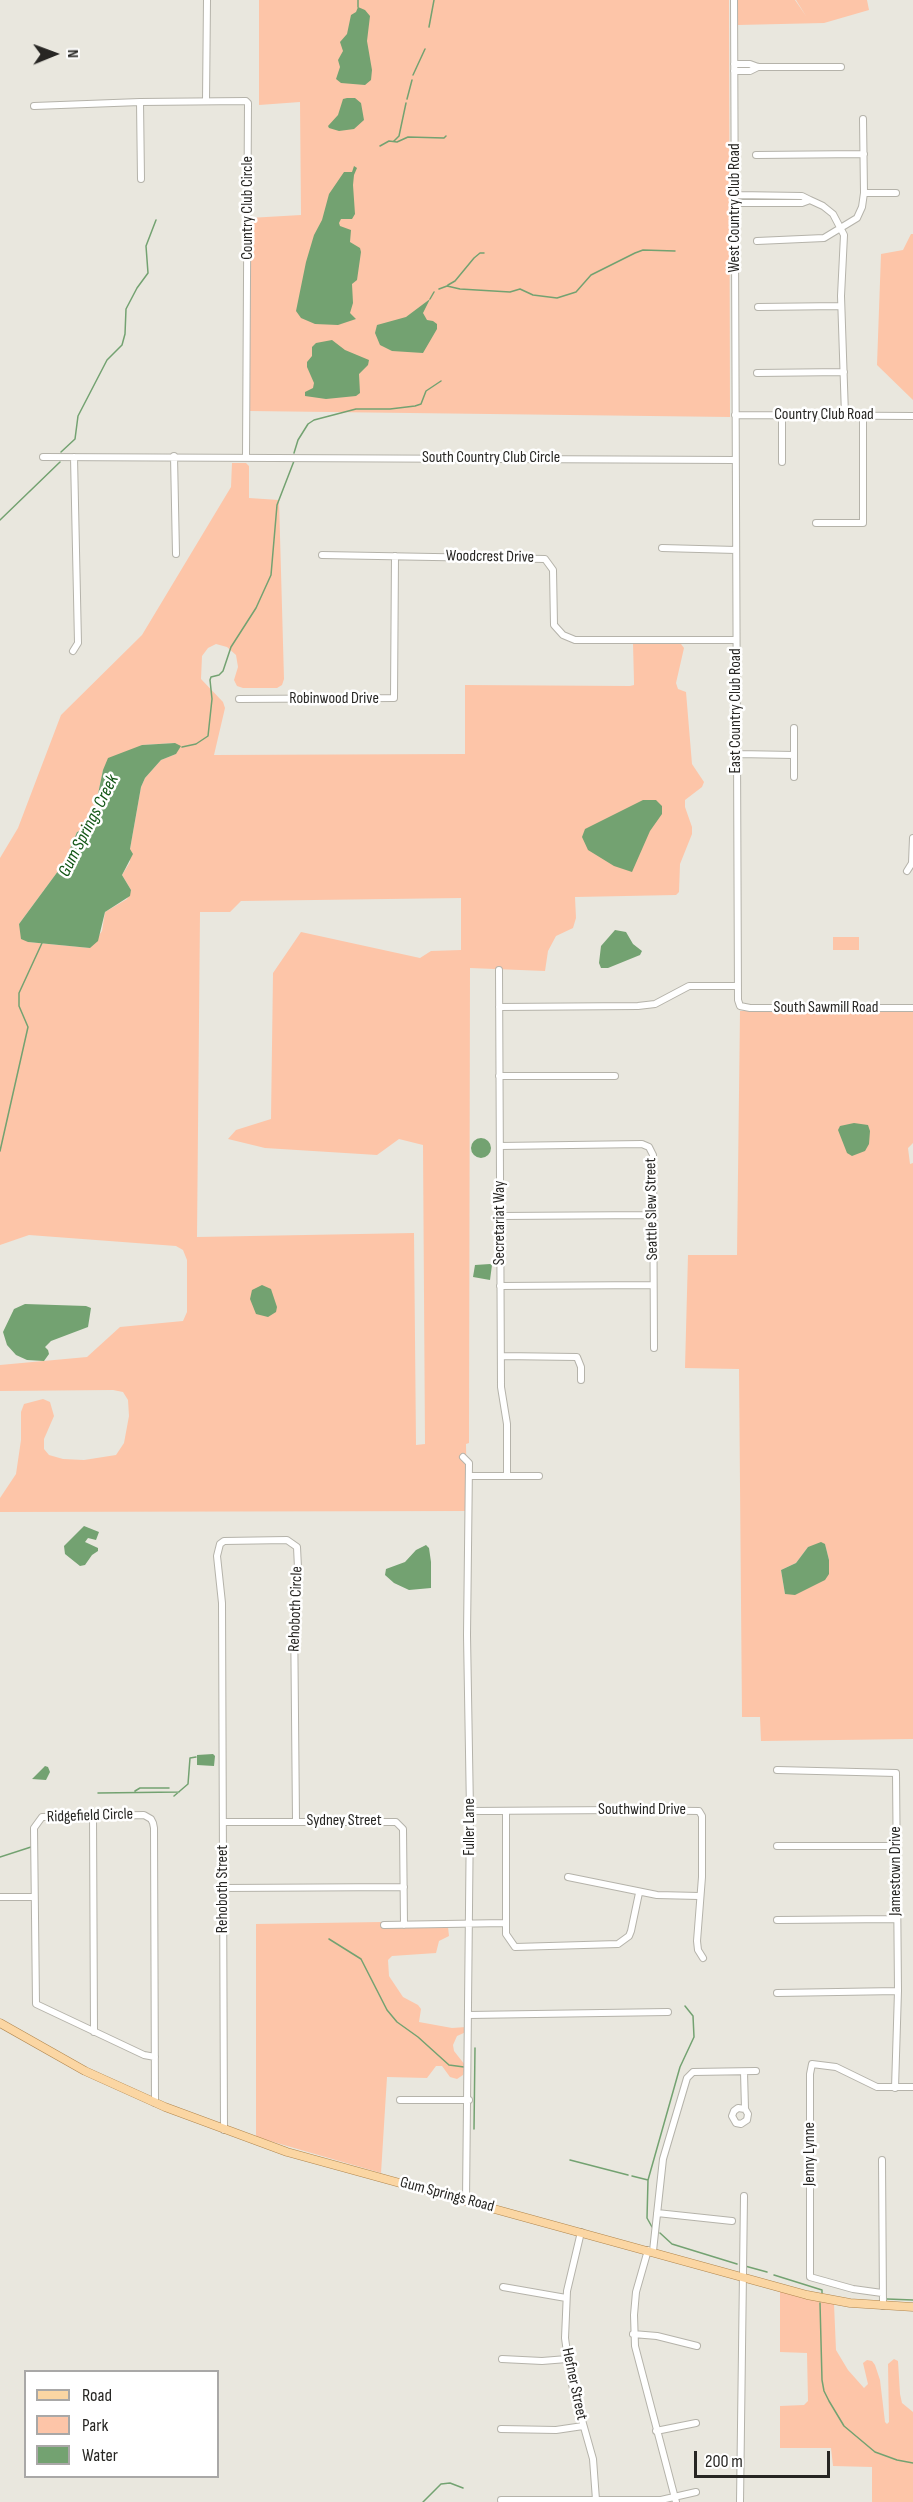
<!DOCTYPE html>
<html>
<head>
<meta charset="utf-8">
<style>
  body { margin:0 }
  #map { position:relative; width:913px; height:2502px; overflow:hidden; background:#e9e7de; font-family:"Sofia Sans Condensed",sans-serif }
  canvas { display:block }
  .legend { position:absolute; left:24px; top:2370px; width:195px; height:108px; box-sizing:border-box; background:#fff; border:2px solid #a9a8a7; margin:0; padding:8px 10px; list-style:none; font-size:18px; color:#272623 }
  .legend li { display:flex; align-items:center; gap:12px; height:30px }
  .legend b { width:30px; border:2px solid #a9a8a7 }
  .north { position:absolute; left:24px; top:24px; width:60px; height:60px; -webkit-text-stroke:4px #fff; paint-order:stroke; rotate:89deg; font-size:16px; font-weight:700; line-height:24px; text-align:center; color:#272623 }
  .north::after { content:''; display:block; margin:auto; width:21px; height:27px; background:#272623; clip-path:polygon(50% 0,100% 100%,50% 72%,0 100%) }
  .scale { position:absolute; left:694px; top:2451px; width:136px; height:27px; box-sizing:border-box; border:3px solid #272623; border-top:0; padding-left:8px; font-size:18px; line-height:21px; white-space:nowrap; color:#272623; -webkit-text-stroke:4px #fff; paint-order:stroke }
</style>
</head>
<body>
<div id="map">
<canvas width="913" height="2502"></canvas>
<ul class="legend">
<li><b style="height:8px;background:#fbd6a3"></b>Road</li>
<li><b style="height:16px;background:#fdc5a8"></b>Park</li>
<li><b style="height:16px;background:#73a271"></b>Water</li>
</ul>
<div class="north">N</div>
<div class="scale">200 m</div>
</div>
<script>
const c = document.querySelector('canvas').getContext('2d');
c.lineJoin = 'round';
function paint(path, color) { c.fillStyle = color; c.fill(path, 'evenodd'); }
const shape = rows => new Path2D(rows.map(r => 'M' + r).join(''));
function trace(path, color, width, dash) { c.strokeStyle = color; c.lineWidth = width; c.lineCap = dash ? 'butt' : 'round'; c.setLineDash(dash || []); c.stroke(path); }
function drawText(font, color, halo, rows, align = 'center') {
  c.font = font + ' "Sofia Sans Condensed",sans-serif'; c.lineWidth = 5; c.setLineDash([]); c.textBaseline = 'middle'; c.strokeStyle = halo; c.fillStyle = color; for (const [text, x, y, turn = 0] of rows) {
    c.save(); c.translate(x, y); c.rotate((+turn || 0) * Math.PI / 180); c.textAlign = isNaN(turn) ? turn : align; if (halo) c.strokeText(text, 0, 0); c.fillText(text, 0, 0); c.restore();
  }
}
paint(shape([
  [259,0,729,0,730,417,250,411,249,218,301,215,300,102,259,105],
  [738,0,795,0,806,16,796,0,867,0,869,10,824,23,738,25],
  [911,234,913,234,913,400,877,365,881,254,903,250],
  [232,463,246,463,249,466,249,498,279,500,284,679,282,685,277,688,243,688,237,686,234,680,238,667,236,655,227,647,216,644,208,648,202,656,201,679,223,702,225,708,214,755,465,754,465,685,630,686,634,685,634,682,633,643,681,644,684,648,676,683,678,689,686,692,692,764,704,782,702,787,685,800,685,807,692,827,692,834,680,864,679,892,676,895,575,897,576,918,573,928,556,936,548,951,545,971,470,968,469,1443,466,1444,467,1511,0,1512,0,1498,16,1474,21,1440,21,1412,24,1404,43,1399,50,1402,54,1416,44,1439,44,1449,49,1455,63,1459,84,1460,116,1455,124,1443,129,1416,128,1400,123,1392,113,1390,0,1391,0,1365,87,1357,120,1327,183,1321,187,1312,187,1260,183,1250,176,1246,29,1235,0,1245,0,858,18,828,61,715,142,635,231,487],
  [175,743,176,754,161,760,145,778,141,787,130,849,130,862,122,875,131,890,127,899,105,912,102,931,90,948,28,942,19,924,64,863,77,832,87,828,94,813,103,770,142,745],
  [461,898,461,950,431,951,420,958,301,932,273,973,271,1119,236,1130,228,1139,265,1148,377,1155,399,1139,423,1145,425,1444,416,1445,414,1233,197,1237,200,912,230,912,241,901],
  [833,937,859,937,859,950,833,950],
  [740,1011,913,1011,913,1143,908,1148,910,1164,913,1163,913,1739,761,1741,760,1717,742,1717,739,1369,685,1368,688,1255,737,1255],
  [825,1544,829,1560,785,1594,781,1570,796,1563,808,1547],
  [381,1922,381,1928,448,1927,449,1936,439,1941,436,1953,392,1956,388,1960,389,1976,403,1997,418,2005,421,2009,419,2022,452,2028,466,2027,466,2032,457,2036,453,2045,454,2051,465,2065,463,2075,457,2079,450,2077,442,2066,436,2066,427,2078,387,2077,381,2173,256,2137,256,1924],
  [780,2290,834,2304,836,2350,848,2370,864,2388,868,2384,863,2363,867,2360,872,2361,875,2365,880,2380,885,2422,887,2424,889,2422,888,2364,894,2359,898,2361,900,2394,902,2403,913,2412,913,2502,872,2502,872,2467,833,2466,831,2448,780,2448,780,2406,804,2405,808,2401,807,2353,780,2352]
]), '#fdc5a8');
paint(shape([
  [358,7,365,10,370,16,367,41,372,70,371,80,365,85,341,83,336,79,340,67,338,60,343,51,340,42,347,34,351,15,356,12],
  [347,98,355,98,361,103,364,120,354,129,339,131,329,128,328,126,338,115,343,99],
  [354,166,357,168,354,175,353,185,355,214,352,219,341,219,339,223,340,226,351,230,350,242,360,248,361,252,357,280,352,284,353,303,350,313,356,319,338,325,315,324,301,318,296,311,306,262,314,235,322,220,329,194,344,172,352,172],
  [430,299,423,313,427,320,433,321,437,324,437,329,423,353,392,351,380,345,375,333,377,325,406,317],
  [332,340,345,350,369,360,368,365,359,374,360,393,356,396,326,399,305,396,305,392,313,388,314,383,307,367,307,362,312,356,312,347,316,343],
  [175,743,181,746,176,754,161,760,145,778,141,787,130,849,133,854,122,875,131,890,130,896,105,912,98,941,90,948,28,942,21,939,19,924,64,863,77,832,87,828,94,813,103,770,108,758,142,745],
  [643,800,656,800,662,806,662,814,650,831,632,872,614,866,588,850,582,837,585,829],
  [615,930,626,932,633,944,642,951,640,955,608,968,601,968,599,963,601,946],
  [854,1123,868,1125,870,1131,869,1144,865,1151,852,1156,847,1153,838,1130,840,1126],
  '471 1148a10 10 0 1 1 20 0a10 10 0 1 1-20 0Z',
  [490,1264,492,1265,490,1280,473,1277,475,1265],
  [262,1285,271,1289,277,1307,276,1312,268,1317,256,1314,250,1299,252,1290],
  [25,1304,86,1306,91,1308,88,1327,51,1341,45,1347,48,1350,49,1354,44,1361,27,1360,16,1355,7,1345,3,1332,14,1309],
  [84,1526,99,1532,96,1540,88,1538,85,1542,98,1548,98,1551,92,1555,85,1565,80,1566,65,1554,64,1546],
  [821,1542,825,1544,829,1560,829,1574,825,1580,795,1595,785,1594,781,1570,796,1563,808,1547],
  [426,1545,429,1548,431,1562,431,1588,409,1590,394,1583,385,1575,386,1569,405,1562,416,1550],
  [213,1754,215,1756,214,1766,197,1765,197,1755],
  [45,1766,48,1767,50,1772,46,1780,32,1779]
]), '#73a271');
trace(shape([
  [358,7,358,0],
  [429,27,434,0],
  [413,75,425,49],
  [407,99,412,80],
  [394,141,399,136,406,103],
  [380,146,389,141,397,142,408,137,444,138,446,136],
  [448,285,455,281,474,258,480,253,484,253],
  [439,289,447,286,460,289,510,292,520,289,533,295,557,298,576,292,591,275,635,253,643,250,675,251],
  [430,299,434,292],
  [61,452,75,439,78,416,107,360,122,345,125,334,126,309,137,288,148,273,146,246,156,220],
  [294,453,298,440,308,424,314,420,356,409,390,409,415,406,421,404,426,391,441,381],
  [0,520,60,462],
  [182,747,196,744,208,736,212,699,210,680,211,677,219,675,223,671,231,647,256,608,271,575,277,505,294,461],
  [0,1151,28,1027,19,1006,19,993,42,943],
  [135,1791,140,1788,169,1788],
  [98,1793,179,1792],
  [174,1796,188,1784,190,1758,196,1757],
  [0,1857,31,1847],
  [329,1939,361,1959,387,2010,397,2022,418,2037,449,2065,464,2067],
  [474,2129,475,2048],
  [570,2160,628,2175],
  [632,2176,648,2180],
  [652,2227,647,2218,648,2180,680,2067,694,2037,693,2016,685,2006],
  [660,2233,672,2244,737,2264],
  [745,2266,767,2272],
  [774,2275,822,2290,822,2295],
  [887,2299,913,2300],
  [820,2303,822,2380,824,2391,829,2401,844,2426,875,2452,897,2460,913,2463],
  [423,2502,441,2484,450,2483,463,2488]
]), '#73a271', 1.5);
const minor = shape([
  [734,0,738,1000,740,1006,750,1008,913,1008],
  [734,64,750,64,758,67,841,67],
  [734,71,750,71,758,67],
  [206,101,207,0],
  [140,102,141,179],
  [34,106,140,102,246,101,248,103,246,456],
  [756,155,864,154],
  [864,193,896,193],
  [736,195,802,196,810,200,802,203,736,203],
  [810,200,823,206,833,214,844,235,841,296,845,415],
  [757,241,824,238,857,218,862,207,864,193,863,119],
  [758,307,841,306],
  [757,373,844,372],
  [735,415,913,416],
  [174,456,176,554],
  [43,457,735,460],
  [782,462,782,415],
  [816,523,863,523,863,416],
  [662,548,736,550],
  [322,555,545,559,553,570,554,625,563,635,575,640,736,640],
  [73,651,78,643,74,457],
  [239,699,394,698,395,556],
  [737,754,794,755],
  [794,777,794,728],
  [907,871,912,863,913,838],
  [499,970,501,1387,507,1424,507,1476],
  [499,1007,638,1006,655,1004,689,986,738,986],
  [499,1076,615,1076],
  [500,1146,642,1144,649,1147,653,1155,654,1348],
  [500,1216,653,1215],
  [500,1286,653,1285],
  [501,1356,577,1357,581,1367,581,1380],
  [463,1457,469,1463,467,1635,470,1811,466,2200],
  [469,1476,539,1476],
  [777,1770,896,1773,898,1991,895,2088],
  [470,1811,621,1810,699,1811,702,1816,702,1877,697,1941,698,1950,703,1958],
  [506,1811,506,1934,515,1947,618,1944,629,1936,631,1931,639,1893],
  [93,1815,94,2032],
  [223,1822,396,1822,403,1829,404,1925],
  [777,1846,896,1846],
  [568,1877,657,1895,699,1896],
  [223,1888,404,1887],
  [0,1897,34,1897],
  [777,1920,896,1919],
  [384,1925,506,1923],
  [777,1993,898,1991],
  [469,2015,668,2012],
  [155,2057,144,2055,36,2004,34,1828,42,1817,144,1815,151,1819,153,1823,154,1828,155,2103],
  [744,2072,745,2109,738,2108,734,2111,732,2116,736,2123,741,2124,747,2120,748,2114,745,2109],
  [400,2100,469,2100],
  [224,2130,222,1603,217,1556,220,1544,224,1541,287,1540,297,1547,298,1568,294,1609,296,1821],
  [882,2160,883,2306],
  [657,2213,732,2221],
  [581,2232,567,2291,565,2338,571,2381,593,2459,596,2500],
  [648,2250,636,2292,634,2315,635,2346,676,2502],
  [653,2251,663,2159,687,2078,693,2072,756,2071],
  [503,2287,566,2298],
  [882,2293,853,2289,810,2277,810,2074,812,2064,836,2067,877,2087,913,2087],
  [633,2334,657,2336,697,2346],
  [502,2359,542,2361,567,2359],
  [501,2429,556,2430,583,2426],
  [656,2431,696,2423],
  [501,2500,661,2500,696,2492],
  [740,2502,744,2196]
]);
const major = shape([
  [0,2023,85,2071,165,2107,287,2152,807,2295,850,2303,913,2307]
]);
trace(minor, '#b5b3aa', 8);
trace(major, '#b0864e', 9);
trace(minor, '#fff', 6);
trace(major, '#fbd6a3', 8);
drawText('16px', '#272623', '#fff', [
  ["Country Club Circle",248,208,-90],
  ["West Country Club Road",735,208,-90],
  ["Country Club Road",824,415],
  ["South Country Club Circle",491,458],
  ["Woodcrest Drive",490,557,1],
  ["Robinwood Drive",334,699],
  ["East Country Club Road",736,711,-90],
  ["South Sawmill Road",826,1008],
  ["Seattle Slew Street",652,1209,-91],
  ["Secretariat Way",500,1223,-90],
  ["Rehoboth Circle",296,1609,-88],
  ["Southwind Drive",642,1810],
  ["Ridgefield Circle",90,1816,-2],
  ["Sydney Street",344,1821],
  ["Fuller Lane",470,1827,-90],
  ["Jamestown Drive",896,1871,-90],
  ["Rehoboth Street",223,1889,-90],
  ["Jenny Lynne",810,2154,-90],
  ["Gum Springs Road",447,2195,15],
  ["Hefner Street",574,2384,78]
]);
drawText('italic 18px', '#115514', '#fff', [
  ["Gum Springs Creek",89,826,-63]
]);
</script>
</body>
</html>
